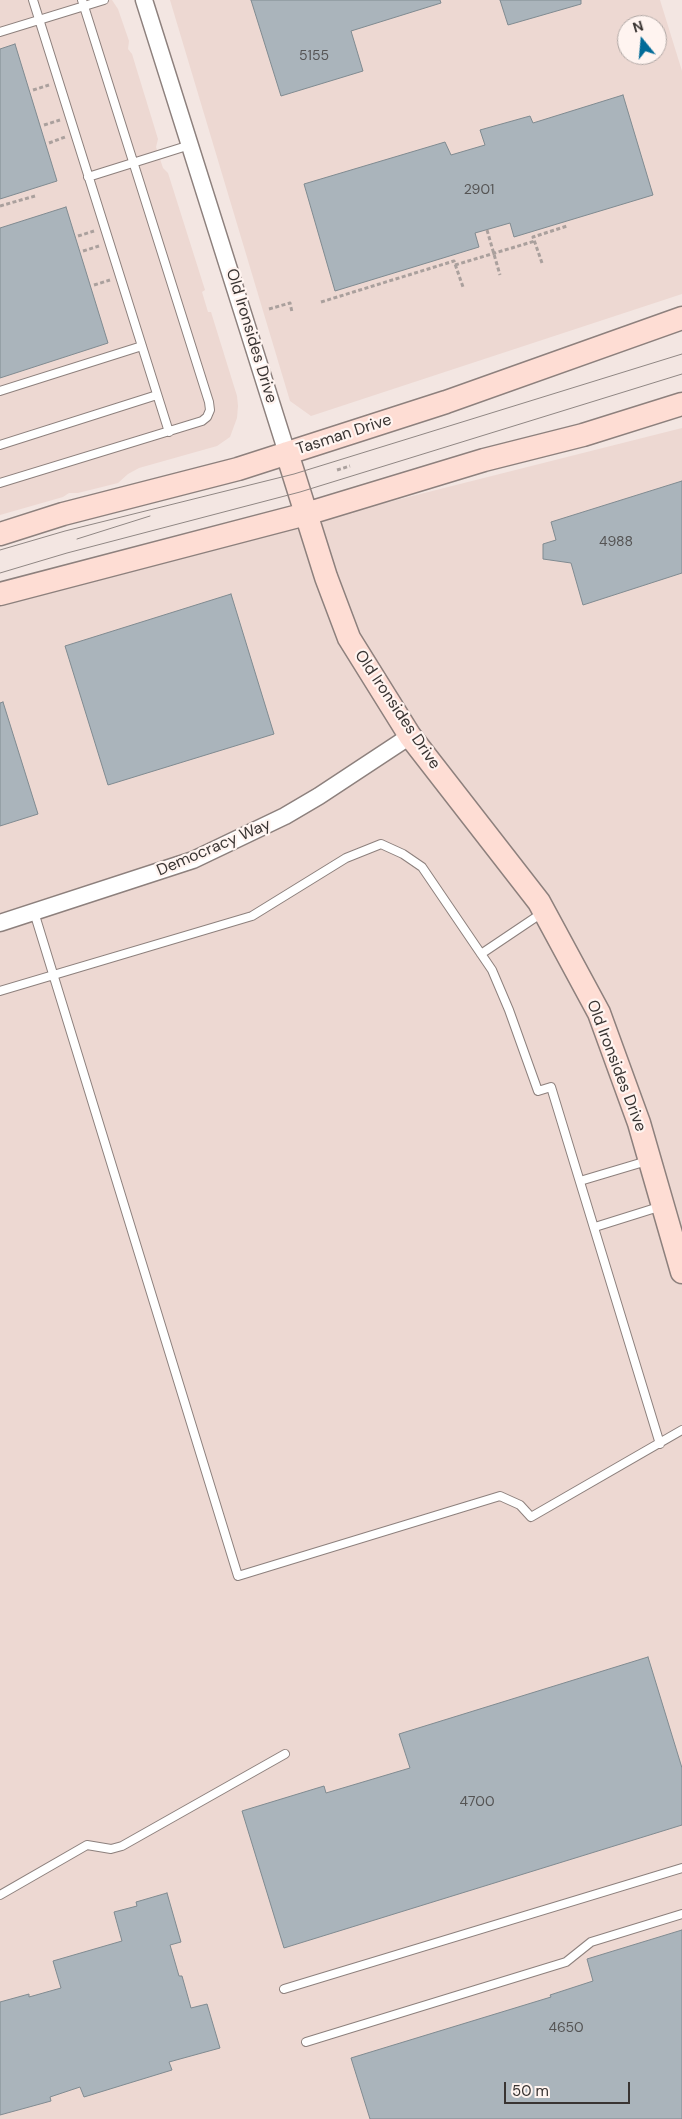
<!DOCTYPE html>
<html>
<head>
<meta charset="utf-8">
<style>
  body { margin:0 }
  #map { position:relative; width:682px; height:2119px; overflow:hidden; background:#f3e6e2; font-family:"DM Sans",sans-serif }
  canvas { display:block }
  .north { position:absolute; left:617px; top:15px; width:50px; height:50px; box-sizing:border-box; background:#fff4f0; border:1px solid #b0a7a4; border-radius:50%; rotate:343deg; font-size:14px; font-weight:700; line-height:20px; text-align:center; color:#393432 }
  .north::after { content:''; display:block; margin:auto; width:18px; height:22px; background:#016b98; clip-path:polygon(50% 0,100% 100%,50% 72%,0 100%) }
  .scale { position:absolute; left:504px; top:2082px; width:126px; height:22px; box-sizing:border-box; border:2px solid #393432; border-top:0; padding-left:6px; font-size:15px; line-height:18px; white-space:nowrap; color:#393432; -webkit-text-stroke:4px #fff4f0; paint-order:stroke }
</style>
</head>
<body>
<div id="map">
<canvas width="682" height="2119"></canvas>
<div class="north">N</div>
<div class="scale">50 m</div>
</div>
<script>
const c = document.querySelector('canvas').getContext('2d');
c.lineJoin = 'round';
function paint(path, color) { c.fillStyle = color; c.fill(path, 'evenodd'); }
const shape = rows => new Path2D(rows.map(r => 'M' + r).join(''));
function trace(path, color, width, dash) { c.strokeStyle = color; c.lineWidth = width; c.lineCap = dash ? 'butt' : 'round'; c.setLineDash(dash || []); c.stroke(path); }
function drawText(font, color, halo, rows, align = 'center') {
  c.font = font + ' "DM Sans",sans-serif'; c.lineWidth = 4.5; c.setLineDash([]); c.textBaseline = 'middle'; c.strokeStyle = halo; c.fillStyle = color; for (const [text, x, y, turn = 0] of rows) {
    c.save(); c.translate(x, y); c.rotate((+turn || 0) * Math.PI / 180); c.textAlign = isNaN(turn) ? turn : align; if (halo) c.strokeText(text, 0, 0); c.fillText(text, 0, 0); c.restore();
  }
}
paint(shape([
  [0,0,112,0,118,9,129,41,128,49,132,54,158,139,156,147,163,168,168,173,205,290,202,292,208,312,211,312,237,396,238,406,237,418,230,437,217,446,139,468,128,474,118,483,78,493,69,493,63,497,0,515],
  [170,0,660,0,682,71,682,294,311,416,290,401],
  [627,25,657,25,657,55,627,55],
  [682,428,682,2119,0,2119,0,600]
]), '#edd8d2');
const building = shape([
  [251,0,440,0,441,3,351,31,363,71,281,96,251,0],
  [500,0,581,0,581,4,508,25,500,0],
  [15,44,57,181,0,199,0,49,15,44],
  [623,95,653,195,514,237,510,223,475,233,479,247,335,291,304,184,445,142,451,155,485,145,480,130,530,116,533,123,623,95],
  [66,207,108,343,0,378,0,228,66,207],
  [682,481,682,573,583,605,571,563,543,559,543,544,556,540,551,522,682,481],
  [231,594,274,734,108,785,65,646,231,594],
  [3,702,38,814,0,826,0,703,3,702],
  [648,1657,682,1768,682,1825,284,1948,242,1811,324,1786,326,1793,410,1768,399,1734,648,1657],
  [167,1893,181,1942,170,1945,179,1976,182,1976,191,2008,207,2004,220,2048,169,2062,172,2070,123,2085,84,2097,80,2087,50,2097,51,2101,0,2115,0,2002,29,1994,29,1997,61,1988,53,1961,122,1941,114,1912,137,1906,136,1902,167,1893],
  [682,1930,682,2119,370,2119,351,2058,551,1997,550,1995,593,1981,587,1959,682,1930]
]);
paint(building, '#aab4bb');
trace(building, '#808b91', 1);
const lane = shape([
  [33,0,169,432],
  [0,32,104,0],
  [88,177,190,145],
  [0,391,142,346],
  [0,445,157,395],
  [0,483,202,421,207,417,210,410,209,402,82,0],
  [34,912,238,1576,500,1496,520,1505,531,1517,682,1430],
  [481,954,542,913],
  [0,991,252,916,346,858,381,844,403,854,422,867,492,970,509,1010,538,1091,551,1087,660,1444],
  [580,1181,647,1161],
  [595,1227,662,1206],
  [0,1895,87,1845,111,1849,122,1846,285,1754],
  [284,1989,682,1868],
  [306,2042,566,1962,591,1942,682,1914]
]);
const street = shape([
  [144,0,287,453],
  [0,923,193,860,285,816,319,796,410,736]
]);
const secondary = shape([
  [287,453,326,577,349,638,410,736,539,902,599,1013,639,1123,682,1272],
  [0,534,63,514,238,469,446,402,682,318],
  [0,594,306,514,484,460,583,435,682,404]
]);
trace(lane, '#8d807d', 10);
trace(street, '#8d807d', 19);
trace(secondary, '#8d807d', 25);
trace(shape([
  [33,90,49,85],
  [44,125,60,120],
  [49,143,65,137],
  [0,206,35,196],
  [487,230,500,275],
  [78,236,94,231],
  [83,251,99,246],
  [542,263,533,237,567,226],
  [455,265,535,241],
  [94,285,110,280],
  [321,302,454,261,463,287],
  [269,309,290,303,292,312],
  [337,470,350,466]
]), '#aaa09d', 3, [4, 2.5]);
trace(lane, '#fff', 8);
trace(street, '#fff', 16);
trace(secondary, '#feddd4', 22);
trace(shape([
  [77,539,150,516],
  [0,550,65,531,294,474,682,354],
  [0,573,67,553,300,492,682,374]
]), '#908784', 1);
drawText('14px', '#555454', null, [
  ["5155",314,56],
  ["2901",479,190],
  ["4988",616,542],
  ["4700",477,1802],
  ["4650",566,2028]
]);
drawText('16px', '#393432', '#fff4f0', [
  ["Old Ironsides Drive",251,336,73],
  ["Tasman Drive",344,435,-18],
  ["Old Ironsides Drive",397,710,56],
  ["Democracy Way",214,848,-23],
  ["Old Ironsides Drive",616,1066,69]
]);
</script>
</body>
</html>
